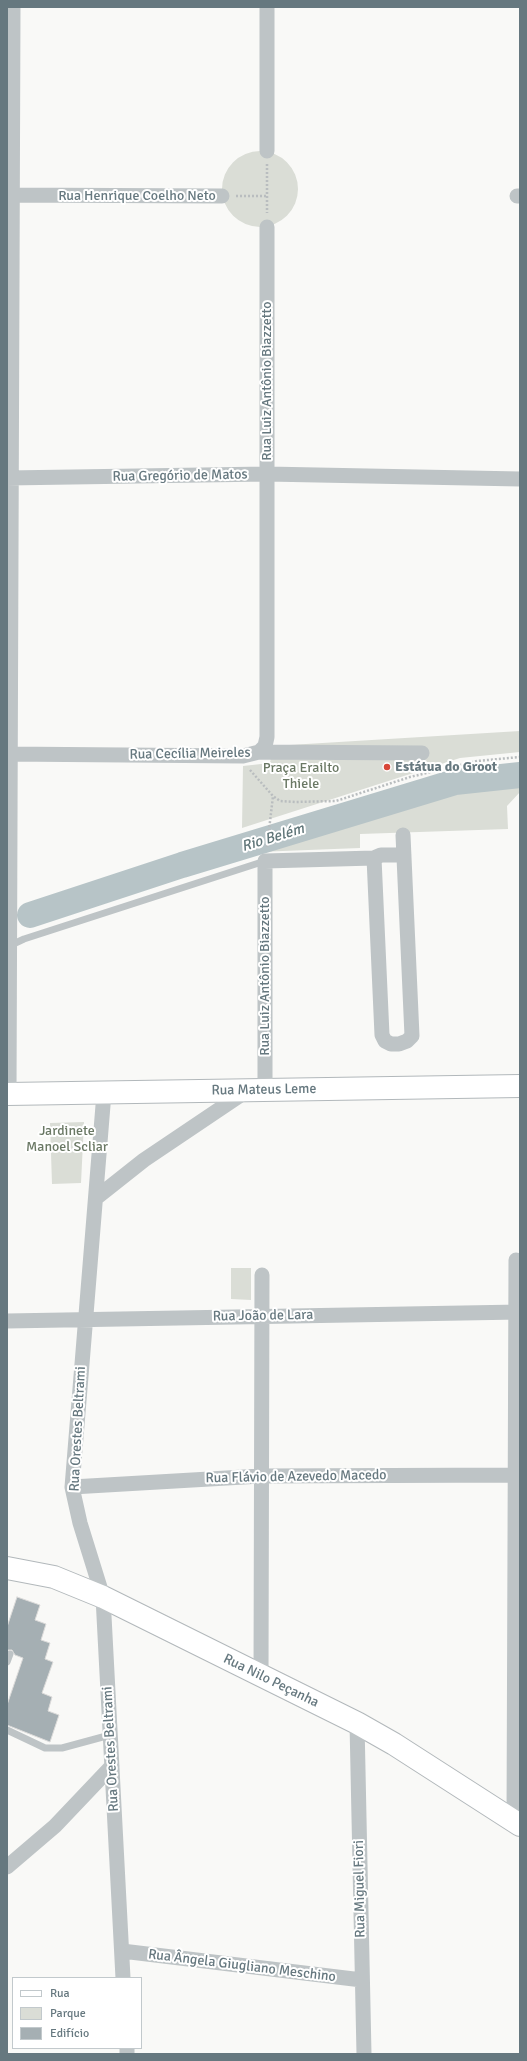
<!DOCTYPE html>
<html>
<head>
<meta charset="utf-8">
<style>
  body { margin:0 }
  #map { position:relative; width:527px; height:2061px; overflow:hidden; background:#f9f9f7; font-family:Signika,sans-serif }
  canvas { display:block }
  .frame { position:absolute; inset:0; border:8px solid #66787f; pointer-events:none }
  .legend { position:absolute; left:12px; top:1977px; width:130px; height:72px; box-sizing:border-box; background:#fff; border:1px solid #c2c9cc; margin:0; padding:5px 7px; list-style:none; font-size:12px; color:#66787f }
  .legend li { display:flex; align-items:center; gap:8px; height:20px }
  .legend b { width:20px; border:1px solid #c2c9cc }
</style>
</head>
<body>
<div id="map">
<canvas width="527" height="2061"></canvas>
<div class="frame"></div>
<ul class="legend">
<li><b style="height:5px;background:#fff"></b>Rua</li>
<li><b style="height:11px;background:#daddd6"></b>Parque</li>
<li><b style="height:11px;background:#a5afb3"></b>Edifício</li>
</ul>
</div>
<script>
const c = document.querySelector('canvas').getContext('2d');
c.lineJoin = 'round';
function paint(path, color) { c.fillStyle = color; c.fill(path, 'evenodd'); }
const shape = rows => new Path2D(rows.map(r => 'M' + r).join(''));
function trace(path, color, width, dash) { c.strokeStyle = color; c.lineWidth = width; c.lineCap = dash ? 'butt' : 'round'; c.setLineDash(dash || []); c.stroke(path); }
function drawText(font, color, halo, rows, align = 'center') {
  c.font = font + ' Signika,sans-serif'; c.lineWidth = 4; c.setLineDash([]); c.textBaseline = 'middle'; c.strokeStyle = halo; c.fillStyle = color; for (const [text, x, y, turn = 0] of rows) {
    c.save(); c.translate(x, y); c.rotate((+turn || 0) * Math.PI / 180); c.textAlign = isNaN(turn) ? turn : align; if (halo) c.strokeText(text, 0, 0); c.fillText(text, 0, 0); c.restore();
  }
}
paint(shape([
  '222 189a38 38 0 1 1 76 0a38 38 0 1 1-76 0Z',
  [520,731,520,752,460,758,242,828,243,766,270,763,273,746],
  [520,782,520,792,507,806,508,829,360,834,360,848,257,852,433,799],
  [84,1122,81,1183,52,1184,50,1123],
  [231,1268,251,1268,251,1300,231,1299]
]), '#daddd6');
trace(shape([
  [30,915,182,865,455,782,520,775]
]), '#b7c4c7', 26);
const building = shape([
  [17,1597,40,1605,35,1620,46,1624,41,1640,50,1643,45,1659,53,1662,42,1693,52,1697,48,1711,59,1715,50,1742,7,1725,7,1705,23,1658,15,1655,12,1650,7,1650,7,1627,17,1597]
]);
paint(building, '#a5afb3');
trace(building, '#dbdad9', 1);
const primary = shape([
  [7,1094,520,1086],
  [7,1568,54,1577,103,1597,357,1723,394,1744,520,1825]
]);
trace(primary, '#b2b8bb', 24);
trace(shape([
  [267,164,267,213],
  [236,196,267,196],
  [250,770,273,796,280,801,295,802,336,801,410,777,477,761,520,757],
  [267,847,273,796]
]), '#b9bdbf', 2.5, [2, 2]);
trace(shape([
  [9,946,24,939,265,861],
  [7,1662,10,1654],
  [7,1730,45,1748,62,1748,110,1735]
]), '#bec4c6', 7);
trace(shape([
  [267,7,267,151],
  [7,195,222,196],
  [517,196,520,196],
  [7,478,267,474,520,479],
  [259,752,265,746,267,737,267,227],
  [7,754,243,756,259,752,422,753],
  [374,858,382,1035,385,1041,391,1044,399,1044,407,1041,412,1036,403,835],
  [265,1091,265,861,374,858,381,855,404,855],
  [104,1093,72,1487,80,1523,103,1597,123,1978],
  [9,1094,13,7],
  [96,1198,144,1160,248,1090],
  [7,1321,520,1312],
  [72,1487,261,1476,520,1475],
  [261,1676,262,1275],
  [357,1723,364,2054],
  [514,1821,516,1260],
  [7,1867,55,1826,112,1766],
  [122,1951,362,1980],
  [127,2048,127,2054]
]), '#bec4c6', 15);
trace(primary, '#fff', 22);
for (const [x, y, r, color] of [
  [387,767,4,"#d84738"]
]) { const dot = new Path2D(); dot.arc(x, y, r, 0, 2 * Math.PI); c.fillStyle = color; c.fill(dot); trace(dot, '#fff', 1.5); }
drawText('14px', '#66787f', '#fff', [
  ["Rua Henrique Coelho Neto",137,196],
  ["Rua Luiz Antônio Biazzetto",267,381,-90],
  ["Rua Gregório de Matos",180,476,-1],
  ["Rua Cecília Meireles",190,754,-1],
  ["Rua Luiz Antônio Biazzetto",265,976,-90],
  ["Rua Mateus Leme",264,1090,-1],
  ["Rua João de Lara",263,1316,-1],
  ["Rua Orestes Beltrami",78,1429,-87],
  ["Rua Flávio de Azevedo Macedo",296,1477,-1],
  ["Rua Nilo Peçanha",271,1681,26],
  ["Rua Orestes Beltrami",111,1749,-93],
  ["Rua Miguel Fiori",360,1889,-91],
  ["Rua Ângela Giugliano Meschino",242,1966,7]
]);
drawText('bold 14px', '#66787f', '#fff', [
  ["Estátua do Groot",395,767]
], 'left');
drawText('14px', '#6a7864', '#fff', [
  ["Praça Erailto",301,768],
  ["Thiele",301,784],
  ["Jardinete",67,1131],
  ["Manoel Scliar",67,1147]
]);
drawText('italic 15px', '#607679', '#fff', [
  ["Rio Belém",273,838,-17]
]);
</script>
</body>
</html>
